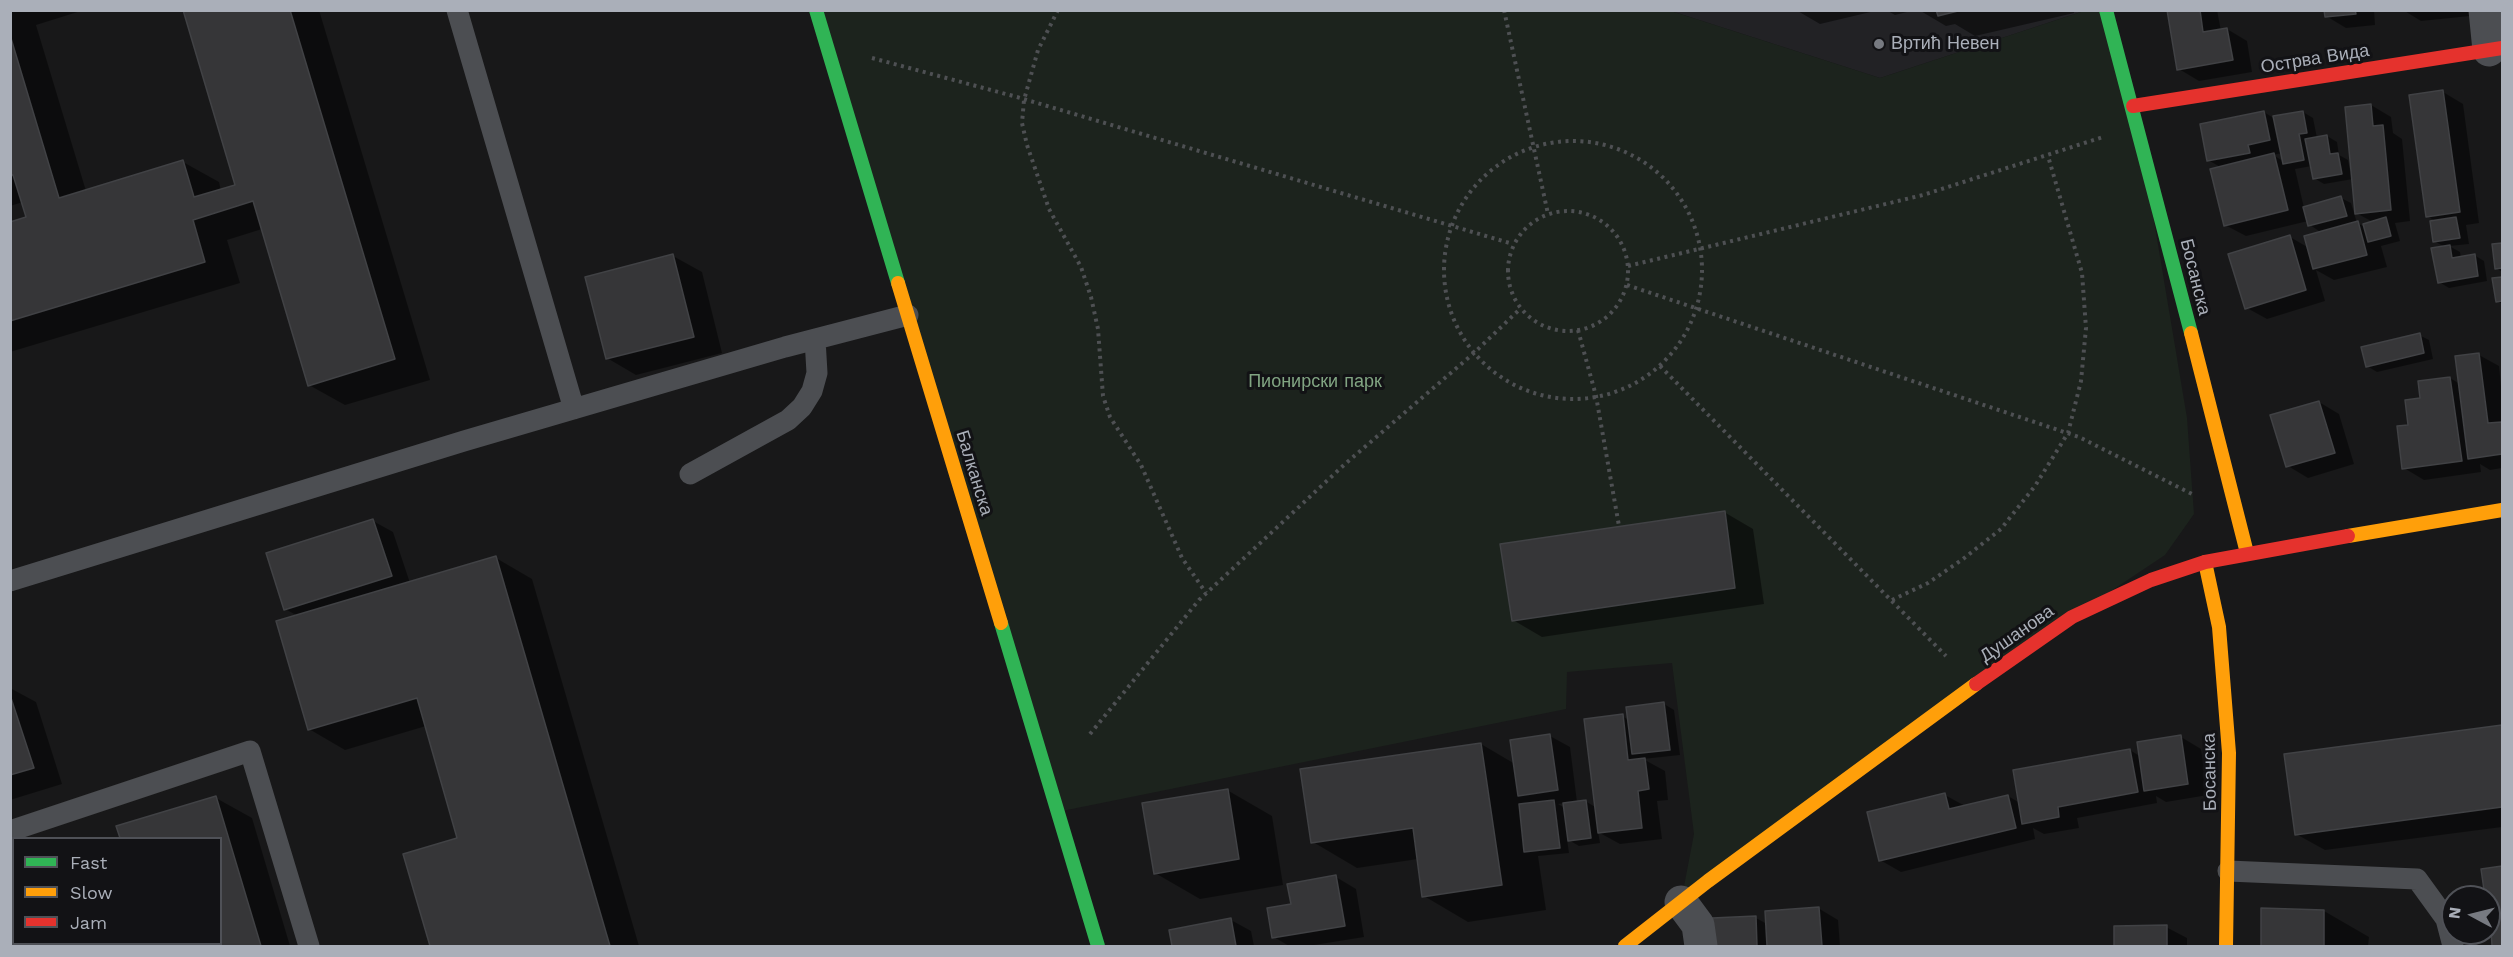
<!DOCTYPE html>
<html>
<head>
<meta charset="utf-8">
<style>
  body { margin:0 }
  #map { position:relative; width:2513px; height:957px; overflow:hidden; background:#181819; font-family:"Work Sans",sans-serif }
  canvas { display:block }
  .frame { position:absolute; inset:0; border:12px solid #aaafb9; pointer-events:none }
  .legend { position:absolute; left:12px; top:837px; width:210px; height:108px; box-sizing:border-box; background:#121215; border:2px solid #4f5157; margin:0; padding:8px 10px; list-style:none; font-size:18px; color:#aaafb9 }
  .legend li { display:flex; align-items:center; gap:12px; height:30px }
  .legend b { width:30px; border:2px solid #4f5157 }
  .north { position:absolute; left:2441px; top:885px; width:60px; height:60px; box-sizing:border-box; background:#121215; border:2px solid #4f5157; border-radius:50%; rotate:277deg; font-size:16px; font-weight:700; line-height:24px; text-align:center; color:#aaafb9 }
  .north::after { content:''; display:block; margin:auto; width:21px; height:27px; background:#777a81; clip-path:polygon(50% 0,100% 100%,50% 72%,0 100%) }
</style>
</head>
<body>
<div id="map">
<canvas width="2513" height="957"></canvas>
<div class="frame"></div>
<ul class="legend">
<li><b style="height:8px;background:#30b455"></b>Fast</li>
<li><b style="height:8px;background:#ff9f0a"></b>Slow</li>
<li><b style="height:8px;background:#e5322d"></b>Jam</li>
</ul>
<div class="north">N</div>
</div>
<script>
const c = document.querySelector('canvas').getContext('2d');
c.lineJoin = 'round';
function paint(path, color) { c.fillStyle = color; c.fill(path, 'evenodd'); }
const shape = rows => new Path2D(rows.map(r => 'M' + r).join(''));
function trace(path, color, width, dash) { c.strokeStyle = color; c.lineWidth = width; c.lineCap = dash ? 'butt' : 'round'; c.setLineDash(dash || []); c.stroke(path); }
function drawText(font, color, halo, rows, align = 'center') {
  c.font = font + ' "Work Sans",sans-serif'; c.lineWidth = 6; c.setLineDash([]); c.textBaseline = 'middle'; c.strokeStyle = halo; c.fillStyle = color; for (const [text, x, y, turn = 0] of rows) {
    c.save(); c.translate(x, y); c.rotate((+turn || 0) * Math.PI / 180); c.textAlign = isNaN(turn) ? turn : align; if (halo) c.strokeText(text, 0, 0); c.fillText(text, 0, 0); c.restore();
  }
}
paint(shape([
  [1671,11,2084,11,1880,78]
]), '#222225');
paint(shape([
  [816,11,1671,11,1880,78,2084,11,2106,11,2138,125,2187,418,2194,514,2165,555,2072,617,1681,902,1694,834,1672,663,1567,672,1566,709,1057,812]
]), '#1c231d');
paint(shape([
  [10,10,84,10,36,25,86,191,183,162,219,182,221,191,237,186,184,10,319,10,430,380,345,405,309,385,262,229,227,240,240,283,10,352,10,223,28,218,23,202,10,206],
  [1796,10,1879,10,1820,24],
  [1886,10,1915,10,1895,15],
  [1919,10,2074,10,2074,13,1975,36,1955,24,1946,26],
  [2168,10,2217,10,2221,31,2227,29,2247,41,2252,72,2199,81,2179,69],
  [2326,10,2374,10,2375,25,2346,28,2326,16],
  [2403,10,2470,10,2470,16,2421,21],
  [2443,92,2463,104,2479,223,2466,225,2469,244,2449,246,2460,252,2461,258,2474,255,2484,261,2487,281,2449,288,2439,282,2445,247,2434,241,2437,222,2427,216],
  [2371,105,2391,117,2393,133,2402,139,2410,221,2395,223,2400,241,2381,246,2387,267,2334,280,2316,270,2325,301,2267,319,2247,308,2290,237,2309,248,2322,233,2310,225,2308,221,2246,236,2225,225,2222,168,2208,160,2264,112,2275,119,2303,112,2313,118,2317,138,2327,136,2337,142,2339,155,2348,160,2350,171,2352,170],
  [2282,153,2283,161,2273,155],
  [2312,166,2314,178,2324,184,2353,179,2356,213,2373,222,2365,227,2357,223,2351,203,2341,198,2304,208,2295,169],
  [2502,244,2502,272,2496,268,2493,246],
  [673,256,702,272,722,353,636,375,607,358],
  [2502,278,2502,304,2497,301,2494,280],
  [2419,335,2429,340,2433,359,2377,372,2367,366],
  [2479,355,2499,366,2502,396,2502,468,2490,470,2480,464,2481,472,2424,480,2404,468,2410,426,2422,399,2450,378,2460,384],
  [2319,402,2339,414,2354,464,2308,478,2288,466],
  [1724,512,1753,529,1764,604,1542,637,1513,620],
  [373,521,393,532,410,583,496,558,532,579,639,946,432,946,405,855,459,839,426,726,345,750,309,729,298,616,285,609],
  [10,688,36,702,62,784,10,800],
  [1664,704,1674,710,1680,755,1643,759,1665,771,1668,800,1657,801,1662,839,1620,844,1598,832,1600,843,1579,846,1567,839,1569,853,1538,856,1546,910,1468,922,1424,896,1418,859,1357,868,1313,842,1481,744,1515,764,1550,736,1570,747,1577,802,1585,801,1597,808,1622,716,1629,720],
  [1565,803,1565,808,1558,804],
  [2502,727,2502,827,2325,850,2296,834,2285,755],
  [2181,737,2201,749,2208,795,2166,802,2156,796,2157,803,2077,818,2079,828,2044,834,2033,828,2035,839,1901,872,1880,860,1945,795,1965,806,2008,796,2020,803,2130,750,2141,757],
  [1227,790,1272,816,1283,885,1200,899,1155,873],
  [216,798,252,818,290,946,153,946,152,944,220,944,220,838,122,838,118,827],
  [10,864,14,944,136,944,137,946,10,946],
  [2502,867,2502,946,2493,946,2489,897,2486,897,2483,870],
  [1336,877,1356,889,1364,937,1308,946,1286,946,1289,946,1274,937,1292,905],
  [1818,908,1838,920,1840,946,1714,946,1756,918,1767,924],
  [2263,910,2324,911,2369,937,2368,946,2262,946],
  [1231,920,1251,931,1254,946,1173,946,1170,931],
  [2166,927,2187,938,2187,946,2116,946,2115,928]
]), '#0007');
const building = shape([
  [183,10,290,10,395,359,308,386,253,201,193,220,205,262,10,321,10,222,26,217,13,175,10,175,10,35,59,198,183,160,194,197,235,185,183,10],
  [1936,10,1962,10,1938,16,1936,10],
  [2167,10,2200,10,2203,32,2227,28,2233,60,2177,70,2167,10],
  [2324,10,2355,10,2356,14,2325,17,2324,10],
  [2443,90,2460,212,2426,217,2409,95,2443,90],
  [2371,104,2373,126,2383,125,2391,210,2355,214,2345,107,2371,104],
  [2264,111,2270,140,2248,145,2250,153,2207,161,2200,124,2264,111],
  [2303,111,2307,133,2299,134,2304,160,2283,164,2273,116,2303,111],
  [2327,135,2330,154,2338,153,2342,174,2313,179,2305,139,2327,135],
  [2274,153,2288,210,2224,226,2210,169,2274,153],
  [2341,196,2347,216,2308,226,2303,207,2341,196],
  [2386,217,2391,236,2368,242,2363,224,2386,217],
  [2456,217,2460,238,2433,242,2430,221,2456,217],
  [2358,221,2367,255,2313,269,2304,236,2358,221],
  [2290,235,2306,290,2245,309,2228,254,2290,235],
  [2502,243,2502,268,2495,269,2492,244,2502,243],
  [2450,245,2452,258,2475,254,2478,276,2438,283,2431,248,2450,245],
  [673,254,694,337,606,359,585,277,673,254],
  [2502,277,2502,301,2496,302,2492,278,2502,277],
  [2420,333,2424,353,2366,367,2361,347,2420,333],
  [2479,353,2488,423,2502,422,2502,454,2468,459,2455,356,2479,353],
  [2450,377,2462,461,2402,469,2397,426,2408,425,2405,400,2420,398,2418,381,2450,377],
  [2319,401,2335,453,2286,467,2270,415,2319,401],
  [1725,511,1735,588,1512,621,1500,544,1725,511],
  [373,519,392,576,284,610,266,553,373,519],
  [496,556,610,946,430,946,403,854,457,838,417,698,308,730,276,621,496,556],
  [10,695,34,768,10,775,10,695],
  [1664,702,1670,750,1632,754,1626,707,1664,702],
  [1623,714,1628,760,1645,758,1649,789,1638,791,1642,828,1598,833,1584,719,1623,714],
  [2502,725,2502,807,2295,835,2284,754,2502,725],
  [1550,734,1558,790,1518,796,1510,740,1550,734],
  [2181,735,2188,784,2144,791,2137,742,2181,735],
  [1481,743,1502,885,1422,897,1413,828,1311,843,1300,769,1481,743],
  [2130,749,2138,792,2058,807,2059,817,2022,824,2013,770,2130,749],
  [1228,789,1239,859,1154,874,1142,803,1228,789],
  [1945,793,1949,809,2008,795,2016,828,1879,861,1867,812,1945,793],
  [216,796,261,946,152,946,151,944,220,944,220,838,120,838,116,826,216,796],
  [1554,800,1560,848,1524,852,1519,804,1554,800],
  [1586,800,1591,838,1568,841,1563,803,1586,800],
  [14,861,14,944,107,944,108,946,10,946,10,862,14,861],
  [2502,866,2502,946,2492,946,2489,897,2485,897,2481,869,2502,866],
  [1336,875,1345,926,1272,938,1267,908,1291,904,1287,884,1336,875],
  [1819,907,1822,946,1767,946,1765,911,1819,907],
  [2261,908,2324,910,2324,946,2261,946,2261,908],
  [1756,916,1757,946,1712,946,1712,918,1756,916],
  [1231,918,1236,946,1172,946,1169,930,1231,918],
  [2167,925,2167,946,2114,946,2114,926,2167,925]
]);
paint(building, '#363638');
trace(building, '#414245', 1.5);
trace(shape([
  [1058,10,1038,50,1024,100,1022,123,1027,145,1049,209,1081,267,1091,297,1098,329,1103,396,1110,417,1141,465,1182,558,1206,593],
  [1504,10,1548,214],
  [872,58,1017,97,1513,244],
  '1444 270a129 129 0 1 1 258 0a129 129 0 1 1-258 0Z',
  '1508 271a60 60 0 1 1 120 0a60 60 0 1 1-120 0Z',
  [1628,266,1923,195,2103,137],
  [1627,285,2079,437,2192,494],
  [1578,330,1596,396,1619,526],
  [1660,366,1946,656],
  [1892,600,1928,583,1963,559,2001,529,2035,486,2068,433,2081,381,2086,328,2082,273,2048,156],
  [1090,734,1199,600,1345,464,1474,353,1521,308]
]), '#4e5053', 4, [3, 4.5]);
trace(shape([
  [457,10,574,409],
  [690,474,788,420,802,407,812,391,817,373,815,339],
  [10,581,464,441,785,347,908,315],
  [10,831,250,751,309,946],
  [2228,871,2417,879,2446,919,2453,946]
]), '#4c4e52', 21);
trace(shape([
  [2485,10,2489,50],
  [1681,902,1698,925,1701,946]
]), '#4c4e52', 33);
trace(shape([
  [816,10,898,283],
  [2106,10,2191,333],
  [1001,623,1098,946]
]), '#30b455', 14);
trace(shape([
  [898,283,1001,623],
  [2191,333,2247,553],
  [2348,536,2502,510],
  [2205,562,2219,627,2229,753,2226,946],
  [1625,946,1708,881,1976,684]
]), '#ff9f0a', 14);
trace(shape([
  [2133,106,2502,48],
  [1976,684,2072,617,2151,580,2205,562,2348,536]
]), '#e5322d', 14);
for (const [x, y, r, color] of [
  [1879,44,6,"#777a81"]
]) { const dot = new Path2D(); dot.arc(x, y, r, 0, 2 * Math.PI); c.fillStyle = color; c.fill(dot); trace(dot, '#121215', 2); }
drawText('18px', '#aaafb9', '#121215', [
  ["Вртић Невен",1891,44]
], 'left');
drawText('18px', '#aaafb9', '#121215', [
  ["Острва Вида",2315,59,-9],
  ["Босанска",2195,277,76],
  ["Балканска",974,473,73],
  ["Душанова",2017,634,-35],
  ["Босанска",2210,772,-91]
]);
drawText('18px', '#81a482', '#121215', [
  ["Пионирски парк",1315,382]
]);
</script>
</body>
</html>
